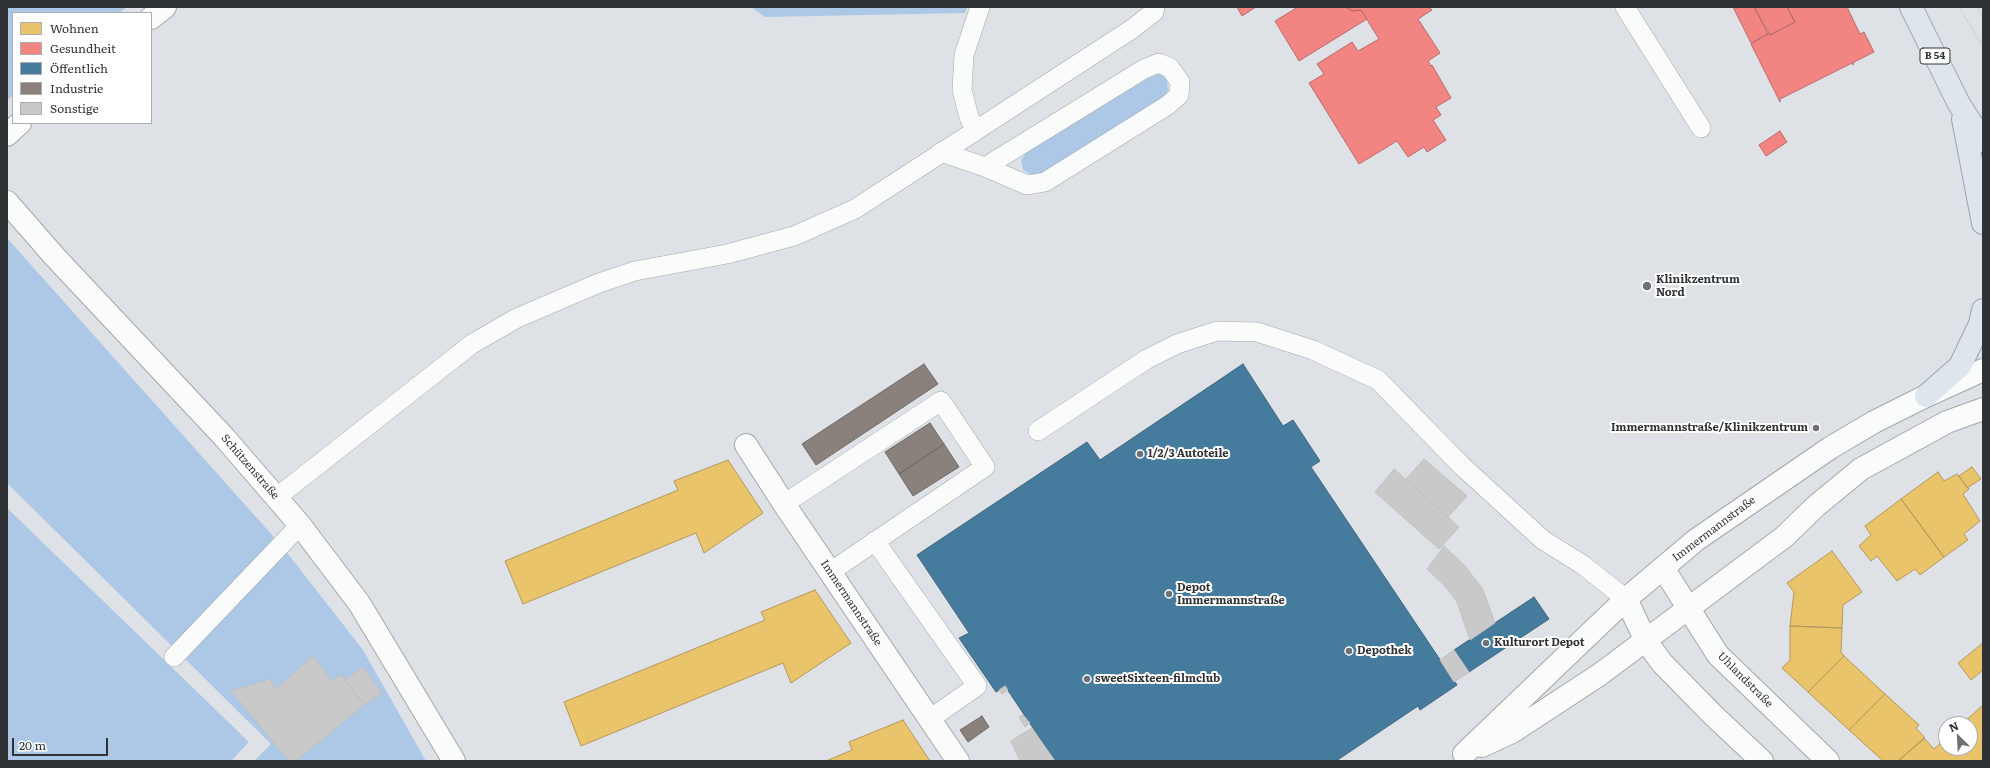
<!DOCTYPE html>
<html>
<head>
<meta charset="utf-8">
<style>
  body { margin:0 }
  #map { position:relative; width:1990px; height:768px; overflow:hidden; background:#dee2e6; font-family:Literata,serif }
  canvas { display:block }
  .frame { position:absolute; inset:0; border:8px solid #303336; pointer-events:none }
  .legend { position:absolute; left:12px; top:12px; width:140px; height:112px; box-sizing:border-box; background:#fff; border:1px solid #acadaf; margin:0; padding:5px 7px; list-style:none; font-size:12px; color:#303336 }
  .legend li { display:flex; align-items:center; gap:8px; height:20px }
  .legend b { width:20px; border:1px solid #acadaf }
  .north { position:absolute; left:1938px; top:716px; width:40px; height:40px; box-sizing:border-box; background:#fff; border:1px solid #acadaf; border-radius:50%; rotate:336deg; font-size:11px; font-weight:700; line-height:16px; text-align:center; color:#303336 }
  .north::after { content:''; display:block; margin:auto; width:14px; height:18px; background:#6d7074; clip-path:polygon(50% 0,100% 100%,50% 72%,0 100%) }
  .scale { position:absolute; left:12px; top:738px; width:96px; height:18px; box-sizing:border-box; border:2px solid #303336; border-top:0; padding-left:5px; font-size:12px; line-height:14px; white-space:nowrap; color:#303336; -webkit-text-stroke:3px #fff; paint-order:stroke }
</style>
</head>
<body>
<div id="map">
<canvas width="1990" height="768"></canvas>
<div class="frame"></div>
<ul class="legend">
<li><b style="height:11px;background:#e9c46a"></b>Wohnen</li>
<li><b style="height:11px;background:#f28482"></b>Gesundheit</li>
<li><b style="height:11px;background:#457b9d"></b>Öffentlich</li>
<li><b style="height:11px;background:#8a817c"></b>Industrie</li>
<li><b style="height:11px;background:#cac9ca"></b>Sonstige</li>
</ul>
<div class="north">N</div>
<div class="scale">20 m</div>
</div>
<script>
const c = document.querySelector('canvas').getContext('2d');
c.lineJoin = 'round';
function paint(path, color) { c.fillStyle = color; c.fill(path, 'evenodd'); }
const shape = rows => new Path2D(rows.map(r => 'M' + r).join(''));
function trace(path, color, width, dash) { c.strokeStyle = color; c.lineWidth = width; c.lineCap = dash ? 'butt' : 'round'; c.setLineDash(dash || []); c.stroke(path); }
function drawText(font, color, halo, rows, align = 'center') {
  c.font = font + ' Literata,serif'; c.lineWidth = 4; c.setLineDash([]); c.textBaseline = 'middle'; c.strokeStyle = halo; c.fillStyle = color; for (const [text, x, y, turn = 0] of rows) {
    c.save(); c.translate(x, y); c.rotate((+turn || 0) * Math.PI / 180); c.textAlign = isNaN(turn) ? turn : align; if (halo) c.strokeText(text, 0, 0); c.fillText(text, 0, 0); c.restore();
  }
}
paint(shape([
  [7,7,127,7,119,13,13,13,13,96,7,100],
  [751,7,967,7,965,13,765,17],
  [1150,74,1160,74,1167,79,1168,90,1165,98,1042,174,1032,175,1023,170,1021,160,1027,151],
  [7,238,281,545,363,650,426,761,254,761,271,744,7,483],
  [7,508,249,742,231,761,7,761]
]), '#adc8e7');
const homes = shape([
  [728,460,763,513,704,553,696,533,523,604,505,561,678,490,674,481,728,460],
  [1972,467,1981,479,1967,488,1959,476,1972,467],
  [1938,472,1944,481,1957,474,1969,489,1963,494,1980,521,1964,534,1968,540,1944,557,1901,499,1938,472],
  [1901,499,1944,557,1920,575,1915,569,1897,581,1877,556,1871,561,1859,546,1871,535,1865,526,1901,499],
  [1832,551,1862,592,1843,605,1842,628,1790,626,1794,592,1787,583,1832,551],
  [815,590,851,643,791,683,783,663,581,746,564,702,765,620,761,612,815,590],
  [1790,626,1842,628,1841,652,1844,656,1808,692,1782,668,1790,660,1790,626],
  [1983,643,1983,670,1971,680,1958,663,1983,643],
  [1844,656,1885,694,1849,730,1808,692,1844,656],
  [1885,694,1919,725,1916,728,1925,738,1898,761,1883,761,1849,730,1885,694],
  [1983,705,1983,761,1898,761,1924,738,1934,749,1946,738,1946,748,1970,748,1970,724,1962,724,1983,705],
  [903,720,930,761,826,761,852,750,849,742,903,720]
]);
paint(homes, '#e9c46a');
trace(homes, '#b2985a', 1);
const health = shape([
  [1237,7,1256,7,1242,16,1237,7],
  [1298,7,1346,7,1352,11,1361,10,1367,19,1299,61,1275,21,1298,7],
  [1346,7,1429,7,1432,10,1418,19,1440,53,1428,61,1431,66,1432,65,1451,98,1436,107,1441,115,1433,120,1446,140,1427,152,1424,147,1408,157,1397,141,1359,164,1309,83,1324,74,1317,64,1352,42,1358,51,1379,39,1361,10,1352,11,1346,7],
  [1733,7,1754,7,1768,34,1751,43,1733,7],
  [1754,7,1787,7,1795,22,1770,35,1754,7],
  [1787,7,1847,7,1860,34,1864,32,1874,52,1854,62,1853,65,1852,63,1780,99,1780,102,1751,44,1768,34,1767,33,1770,35,1795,22,1787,7],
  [1780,131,1787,142,1766,156,1759,145,1780,131]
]);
paint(health, '#f28482');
trace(health, '#b86c6b', 1);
const public = shape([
  [1243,364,1283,426,1293,420,1320,461,1311,467,1457,685,1420,710,1418,706,1336,761,1055,761,1005,686,996,692,959,638,969,633,917,555,1087,442,1100,460,1243,364],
  [1534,597,1549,619,1469,672,1454,650,1534,597]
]);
paint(public, '#457b9d');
trace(public, '#3f657e', 1);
const industry = shape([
  [924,364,938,384,816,465,802,444,924,364],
  [930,423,944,444,899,474,885,452,930,423],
  [944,444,959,467,913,496,899,474,944,444],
  [982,716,989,727,968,742,960,730,982,716]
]);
paint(industry, '#8a817c');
trace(industry, '#6f6a67', 1);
const building = shape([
  [1424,459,1467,496,1448,517,1406,479,1424,459],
  [1394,469,1459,527,1439,549,1375,492,1394,469],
  [1444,546,1465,566,1482,588,1495,623,1470,640,1457,602,1445,586,1427,569,1444,546],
  [1454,650,1469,672,1454,682,1440,660,1454,650],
  [313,656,332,681,341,674,364,705,296,761,289,761,231,691,269,679,276,689,313,656],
  [363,667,382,693,364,705,345,680,363,667],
  [1005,686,1008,690,1002,694,999,690,1005,686],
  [1023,715,1030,723,1025,727,1019,717,1023,715],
  [1032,728,1055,761,1020,761,1011,741,1032,728]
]);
paint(building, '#cac9ca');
trace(building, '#c0bfc0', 1);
const service = shape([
  [1625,7,1701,128],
  [975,130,969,117,962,90,964,55,980,7],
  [941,152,985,167,1027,185,1045,182,1168,105,1179,95,1180,82,1170,68,1159,63,1144,69,985,167],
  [1038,431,1147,359,1177,344,1217,331,1257,332,1313,350,1378,380,1462,466,1543,540,1583,565,1626,599],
  [277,497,472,344,517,318,599,283,635,271,727,254,794,236,855,209,1132,29,1154,12,1155,7],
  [784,504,941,401,985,467,830,572],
  [875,541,977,686,930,719],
  [174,657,300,525]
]);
const minor = shape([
  [151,18,165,7],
  [7,135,20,123],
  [7,202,55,257,224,437,300,525,359,603,454,761],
  [746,445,784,504,958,761],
  [1663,568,1718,655,1828,761],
  [1626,599,1646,641,1662,663,1713,715,1762,761]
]);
const tertiary = shape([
  [1482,746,1512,732,1599,675,1784,537,1816,506,1861,469,1947,422,1983,409],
  [1464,754,1626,599,1696,540,1830,448,1874,422,1926,396,1983,370]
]);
const primary = shape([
  [1911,7,1959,104,1983,141],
  [1963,119,1983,223],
  [1926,396,1960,366,1980,324,1983,310]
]);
trace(service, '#a4a7aa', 20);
trace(minor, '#a4a7aa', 24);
trace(tertiary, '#a4a7aa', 24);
trace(primary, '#98a4b2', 24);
trace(service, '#fafbfb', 19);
trace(minor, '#fafbfb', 22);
trace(tertiary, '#fafbfb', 22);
trace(primary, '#dfe5ec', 22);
trace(shape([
  [1959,7,1983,47],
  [1977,7,1983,18]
]), '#cecfd1', 1);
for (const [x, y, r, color] of [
  [1647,286,5,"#6d7074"],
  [1816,428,4,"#6d7074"],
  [1140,454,4,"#6d7074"],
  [1169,594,4,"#6d7074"],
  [1486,643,4,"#6d7074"],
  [1349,651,4,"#6d7074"],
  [1087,679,4,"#6d7074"]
]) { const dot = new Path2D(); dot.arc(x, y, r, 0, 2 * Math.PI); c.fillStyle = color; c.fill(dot); trace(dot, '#fff', 1.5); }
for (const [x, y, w] of [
  [1935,56,30]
]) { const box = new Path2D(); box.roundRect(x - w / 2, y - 8, w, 16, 3); c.fillStyle = '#fff'; c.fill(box); trace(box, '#303336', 1); }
drawText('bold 10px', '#303336', null, [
  ["B 54",1935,56]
]);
drawText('bold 11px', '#303336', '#fff', [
  ["Klinikzentrum",1656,280],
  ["Nord",1656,293],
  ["Immermannstraße/Klinikzentrum",1808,428,"right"],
  ["1/2/3 Autoteile",1148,454],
  ["Depot",1177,588],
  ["Immermannstraße",1177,601],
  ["Kulturort Depot",1494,643],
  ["Depothek",1357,651],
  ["sweetSixteen-filmclub",1095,679]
], 'left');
drawText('11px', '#303336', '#fff', [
  ["Schützenstraße",250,467,49],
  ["Immermannstraße",1714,529,-37],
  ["Immermannstraße",851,603,56],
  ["Uhlandstraße",1745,680,45]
]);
</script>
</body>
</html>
